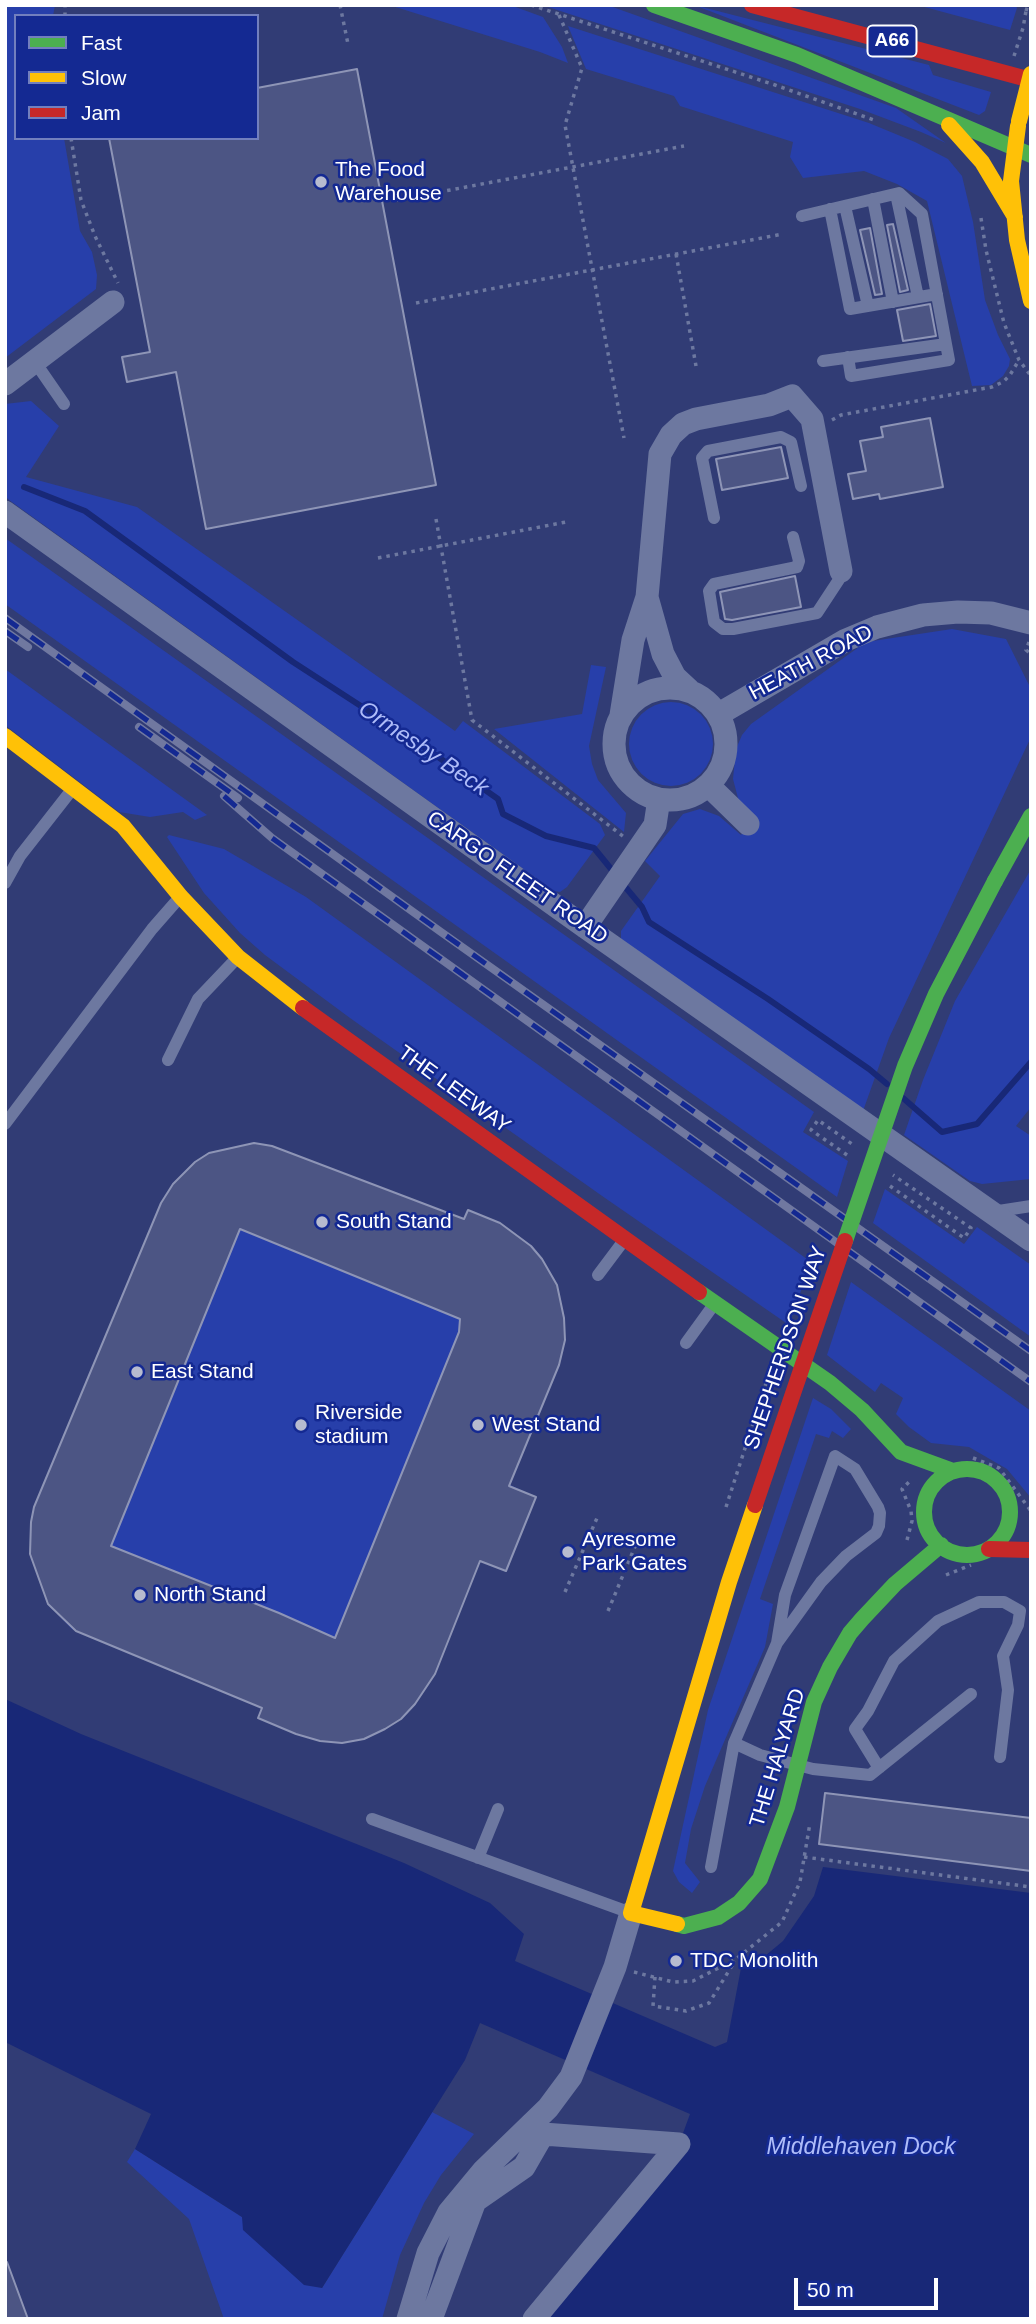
<!DOCTYPE html>
<html>
<head>
<meta charset="utf-8">
<style>
  body { margin:0 }
  #map { position:relative; width:1036px; height:2324px; overflow:hidden; background:#313c75; font-family:Arial,sans-serif }
  canvas { display:block }
  .frame { position:absolute; inset:0; border:7px solid #fff; pointer-events:none }
  .legend { position:absolute; left:14px; top:14px; width:245px; height:126px; box-sizing:border-box; background:#142992; border:2px solid #727fbe; margin:0; padding:9px 12px; list-style:none; font-size:21px; color:#fff }
  .legend li { display:flex; align-items:center; gap:14px; height:35px }
  .legend b { width:35px; border:2px solid #727fbe }
  .scale { position:absolute; left:794px; top:2278px; width:144px; height:32px; box-sizing:border-box; border:4px solid #fff; border-top:0; padding-left:9px; font-size:21px; line-height:24px; white-space:nowrap; color:#fff; -webkit-text-stroke:5px #142992; paint-order:stroke }
</style>
</head>
<body>
<div id="map">
<canvas width="1036" height="2324"></canvas>
<div class="frame"></div>
<ul class="legend">
<li><b style="height:9px;background:#4caf50"></b>Fast</li>
<li><b style="height:9px;background:#ffc107"></b>Slow</li>
<li><b style="height:9px;background:#c62828"></b>Jam</li>
</ul>
<div class="scale">50 m</div>
</div>
<script>
const c = document.querySelector('canvas').getContext('2d');
c.lineJoin = 'round';
function paint(path, color) { c.fillStyle = color; c.fill(path, 'evenodd'); }
const shape = rows => new Path2D(rows.map(r => 'M' + r).join(''));
function trace(path, color, width, dash) { c.strokeStyle = color; c.lineWidth = width; c.lineCap = dash ? 'butt' : 'round'; c.setLineDash(dash || []); c.stroke(path); }
function drawText(font, color, halo, rows, align = 'center') {
  c.font = font + ' Arial,sans-serif'; c.lineWidth = 5; c.setLineDash([]); c.textBaseline = 'middle'; c.strokeStyle = halo; c.fillStyle = color; for (const [text, x, y, turn = 0] of rows) {
    c.save(); c.translate(x, y); c.rotate((+turn || 0) * Math.PI / 180); c.textAlign = isNaN(turn) ? turn : align; if (halo) c.strokeText(text, 0, 0); c.fillText(text, 0, 0); c.restore();
  }
}
paint(shape([
  [5,5,55,5,53,16,16,16,16,138,64,138,80,231,92,252,97,275,96,289,5,358],
  [389,5,510,5,543,17,562,47,568,63,540,52],
  [542,5,607,5,896,108,946,143,921,132,860,109],
  [694,5,929,65,933,75,991,92,985,111,979,115],
  [917,5,1015,5,1017,8,1010,30],
  [568,26,869,123,915,142,948,159,962,176,973,222,985,300,998,335,1010,359,1009,366,1003,376,991,385,972,386,927,201,897,184,864,171,803,178,790,157,793,142,680,106,674,96,586,69],
  [31,401,59,426,26,477,137,507,455,731,463,721,600,824,605,835,567,887,560,892,554,891,9,500,5,496,5,404],
  [5,538,814,1112,803,1132,848,1161,837,1197,5,604],
  [952,629,1006,639,1031,689,1031,737,889,1038,863,1111,621,939,621,931,660,876,645,861,683,814,700,809,719,816,741,835,754,819,739,802,733,779,736,749,742,735,751,724,866,642],
  [591,665,606,667,589,746,592,764,598,780,626,813,624,832,494,729,582,714],
  [5,669,207,815,195,820,183,812,150,817,119,812,5,725],
  '629 744a42 42 0 1 1 84 0a42 42 0 1 1-84 0Z',
  [169,835,224,849,306,897,811,1262,789,1325,605,1198,350,1018,265,955,240,933,204,893,167,837],
  [1031,869,1031,1107,1016,1126,1031,1136,1031,1179,982,1184,970,1181,904,1135,923,1080,955,1001],
  [254,1143,272,1146,464,1219,468,1210,500,1223,532,1246,542,1259,557,1285,564,1318,565,1340,559,1365,510,1485,536,1497,480,1561,435,1674,415,1704,401,1719,385,1729,364,1739,342,1743,320,1741,296,1734,258,1718,262,1708,72,1629,48,1604,30,1554,31,1522,34,1507,161,1203,183,1173,209,1153],
  [885,1189,964,1244,977,1227,1031,1265,1031,1337,873,1223],
  [851,1282,1031,1411,1031,1498,1007,1469,969,1447,931,1443,909,1427,896,1414,903,1398,881,1383,875,1392,827,1355],
  [813,1398,831,1409,851,1429,843,1438,832,1431,829,1438,816,1434,760,1599,773,1604,765,1647,705,1786,691,1829,685,1863,700,1882,692,1893,679,1882,673,1871,708,1710],
  [432,2112,474,2134,441,2175,424,2203,400,2255,382,2319,224,2319,189,2219,127,2162,135,2149,242,2217,244,2222,322,2288]
]), '#273faa');
paint(shape([
  [5,1699,81,1734,404,1863,490,1903,524,1934,515,1961,715,2047,727,2042,741,1968,765,1956,783,1941,814,1896,823,1867,1031,1893,1031,2319,534,2319,679,2144,690,2114,480,2023,465,2060,322,2288,304,2285,243,2230,242,2217,135,2149,151,2114,5,2042]
]), '#182877');
trace(shape([
  [24,487,85,511,293,662,421,745,498,799,503,814,546,836,594,848,616,875],
  [622,883,642,907,649,922,768,999,869,1069,887,1084],
  [903,1098,942,1132,977,1124,1031,1062]
]), '#182877', 6);
const building = shape([
  [357,69,436,485,206,529,176,372,127,382,122,357,150,352,109,138,257,138,257,88,357,69],
  [893,224,908,290,900,292,887,225,893,224],
  [870,228,882,294,875,295,860,230,870,228],
  [930,304,936,336,903,341,897,310,930,304],
  [930,418,943,487,880,499,879,494,853,499,848,474,866,471,860,441,883,437,881,427,930,418],
  [781,447,788,478,722,490,716,459,781,447],
  [795,576,801,607,732,620,725,619,720,592,795,576],
  [254,1143,272,1146,464,1219,468,1210,500,1223,531,1246,542,1259,557,1285,564,1318,565,1340,559,1365,509,1486,536,1497,506,1571,480,1561,435,1674,415,1704,401,1719,385,1729,364,1739,342,1743,320,1741,296,1734,258,1718,262,1708,76,1631,48,1604,30,1554,31,1522,34,1507,161,1203,173,1184,195,1162,209,1153,254,1143],
  [240,1229,460,1319,459,1332,335,1638,279,1613,111,1546,240,1229],
  [825,1793,1031,1818,1031,1871,819,1844,825,1793],
  [5,2262,7,2262,28,2319,5,2319,5,2262]
]);
paint(building, '#4c5584');
trace(building, '#8e95b6', 2);
trace(shape([
  [340,5,348,44],
  [531,5,775,85,874,120],
  [1026,11,1028,5],
  [559,15,582,68,565,125,624,438],
  [65,16,65,5],
  [71,138,81,200,95,236,118,283],
  [397,200,684,146],
  [981,218,986,250,1004,323,1019,360,1031,376],
  [676,254,696,366],
  [416,303,783,234],
  [832,420,841,415,992,387,1003,382,1010,375,1019,360],
  [436,519,472,720,624,837],
  [378,558,566,522],
  [1029,642,1026,650,1031,654],
  [847,1155,811,1130,818,1120,852,1144],
  [890,1186,964,1238,971,1228,893,1175],
  [973,1458,999,1468,1031,1511],
  [726,1507,770,1371],
  [907,1540,912,1521,911,1511,902,1489,909,1482],
  [946,1575,971,1565],
  [565,1592,597,1518],
  [608,1611,639,1537],
  [804,1857,1031,1887],
  [634,1972,673,1982,693,1981,736,1959,782,1922,800,1882,810,1823],
  [655,1977,653,2006,686,2011,709,2003,735,1961]
]), '#6d78a0', 3.5, [3.5, 5]);
trace(shape([
  [896,194,918,297],
  [873,199,893,302],
  [845,206,868,306],
  [830,209,850,309,937,294],
  [802,216,899,193,922,214,946,344,823,361],
  [848,357,851,376,949,360,946,344],
  [35,362,64,404],
  [714,518,702,458,708,451,781,437,791,442,801,486],
  [793,537,799,561,797,567,714,584,709,591,714,622,723,629,733,629,817,613,840,578,841,571],
  [5,883,20,856,74,787],
  [168,1060,198,999,238,957],
  [5,1124,152,929,180,897],
  [992,1212,1031,1206],
  [598,1275,625,1239],
  [686,1343,715,1303],
  [734,1743,760,1755,813,1769,870,1775,971,1694],
  [879,1768,855,1729,868,1711,894,1661,938,1621,979,1602,1004,1602,1020,1611,1018,1625,1003,1656,1008,1690,1000,1757],
  [372,1819,631,1913],
  [478,1858,498,1809],
  [711,1867,734,1743,777,1643,821,1582,846,1556,876,1533,879,1526,880,1513,878,1507,855,1469,835,1456,785,1595,777,1643]
]), '#6d78a0', 12);
trace(shape([
  [5,384,113,302],
  [5,512,585,927,1031,1240],
  [647,597,663,654,675,677,689,690],
  '614 744a56 56 0 1 1 112 0a56 56 0 1 1-112 0Z',
  [719,714,846,640,877,627,923,615,958,612,991,613,1031,623],
  [621,715,633,640,647,597,660,454,671,435,683,424,696,419,769,405,792,396,812,419,841,571],
  [709,786,748,824],
  [585,927,655,825,659,799],
  [408,2319,428,2253,449,2212,483,2171,548,2108,571,2077,615,1967,631,1913],
  [431,2319,475,2201,524,2167,543,2134,679,2144,534,2319]
]), '#6d78a0', 23);
trace(shape([
  [654,5,797,55,1031,155],
  [995,881,1031,816],
  [699,1292,830,1383,862,1410,901,1452,953,1471],
  '924 1512a43 43 0 1 1 86 0a43 43 0 1 1-86 0Z',
  [677,1924,684,1926,718,1917,739,1903,760,1879,787,1807,814,1702,830,1667,850,1633,862,1619,895,1584,941,1545]
]), '#4caf50', 16);
trace(shape([
  [949,125,982,162,1015,217],
  [1018,126,1011,181,1017,240,1031,301],
  [5,736,123,826,181,897,238,957,303,1008],
  [677,1924,631,1913,729,1582,755,1505]
]), '#ffc107', 16);
trace(shape([
  [752,5,1031,80],
  [303,1008,699,1292],
  [989,1549,1031,1550]
]), '#c62828', 16);
const rail = shape([
  [5,618,441,932,1031,1351],
  [5,631,28,647],
  [139,727,238,798],
  [224,796,272,838,1031,1382]
]);
trace(rail, '#7078a0', 8);
trace(rail, '#142992', 5, [16]);
trace(shape([
  [1014,56,1023,28,1026,11]
]), '#6d78a0', 3.5, [3.5, 5]);
trace(shape([
  [845,1241,905,1066,936,994,995,881]
]), '#4caf50', 16);
trace(shape([
  [1019,121,1031,74]
]), '#ffc107', 16);
trace(shape([
  [755,1505,845,1241]
]), '#c62828', 16);
for (const [x, y, r, color] of [
  [321,182,7,"#b7bbcf"],
  [322,1222,7,"#b7bbcf"],
  [137,1372,7,"#b7bbcf"],
  [301,1425,7,"#b7bbcf"],
  [478,1425,7,"#b7bbcf"],
  [568,1552,7,"#b7bbcf"],
  [140,1595,7,"#b7bbcf"],
  [676,1961,7,"#b7bbcf"]
]) { const dot = new Path2D(); dot.arc(x, y, r, 0, 2 * Math.PI); c.fillStyle = color; c.fill(dot); trace(dot, '#142992', 2.5); }
for (const [x, y, w] of [
  [892,41,49]
]) { const box = new Path2D(); box.roundRect(x - w / 2, y - 15.5, w, 31, 5); c.fillStyle = '#142992'; c.fill(box); trace(box, '#fff', 2); }
drawText('bold 19px', '#fff', null, [
  ["A66",892,41]
]);
drawText('21px', '#fff', '#142992', [
  ["The Food",335,170],
  ["Warehouse",335,194],
  ["South Stand",336,1222],
  ["East Stand",151,1372],
  ["Riverside",315,1413],
  ["stadium",315,1437],
  ["West Stand",492,1425],
  ["Ayresome",582,1540],
  ["Park Gates",582,1564],
  ["North Stand",154,1595],
  ["TDC Monolith",690,1961]
], 'left');
drawText('21px', '#fff', '#142992', [
  ["HEATH ROAD",811,663,-28],
  ["CARGO FLEET ROAD",517,878,35],
  ["THE LEEWAY",454,1090,36],
  ["SHEPHERDSON WAY",786,1348,-71],
  ["THE HALYARD",778,1758,-73]
]);
drawText('italic 23px', '#aebcf9', '#142992', [
  ["Ormesby Beck",423,749,34],
  ["Middlehaven Dock",861,2148]
]);
</script>
</body>
</html>
